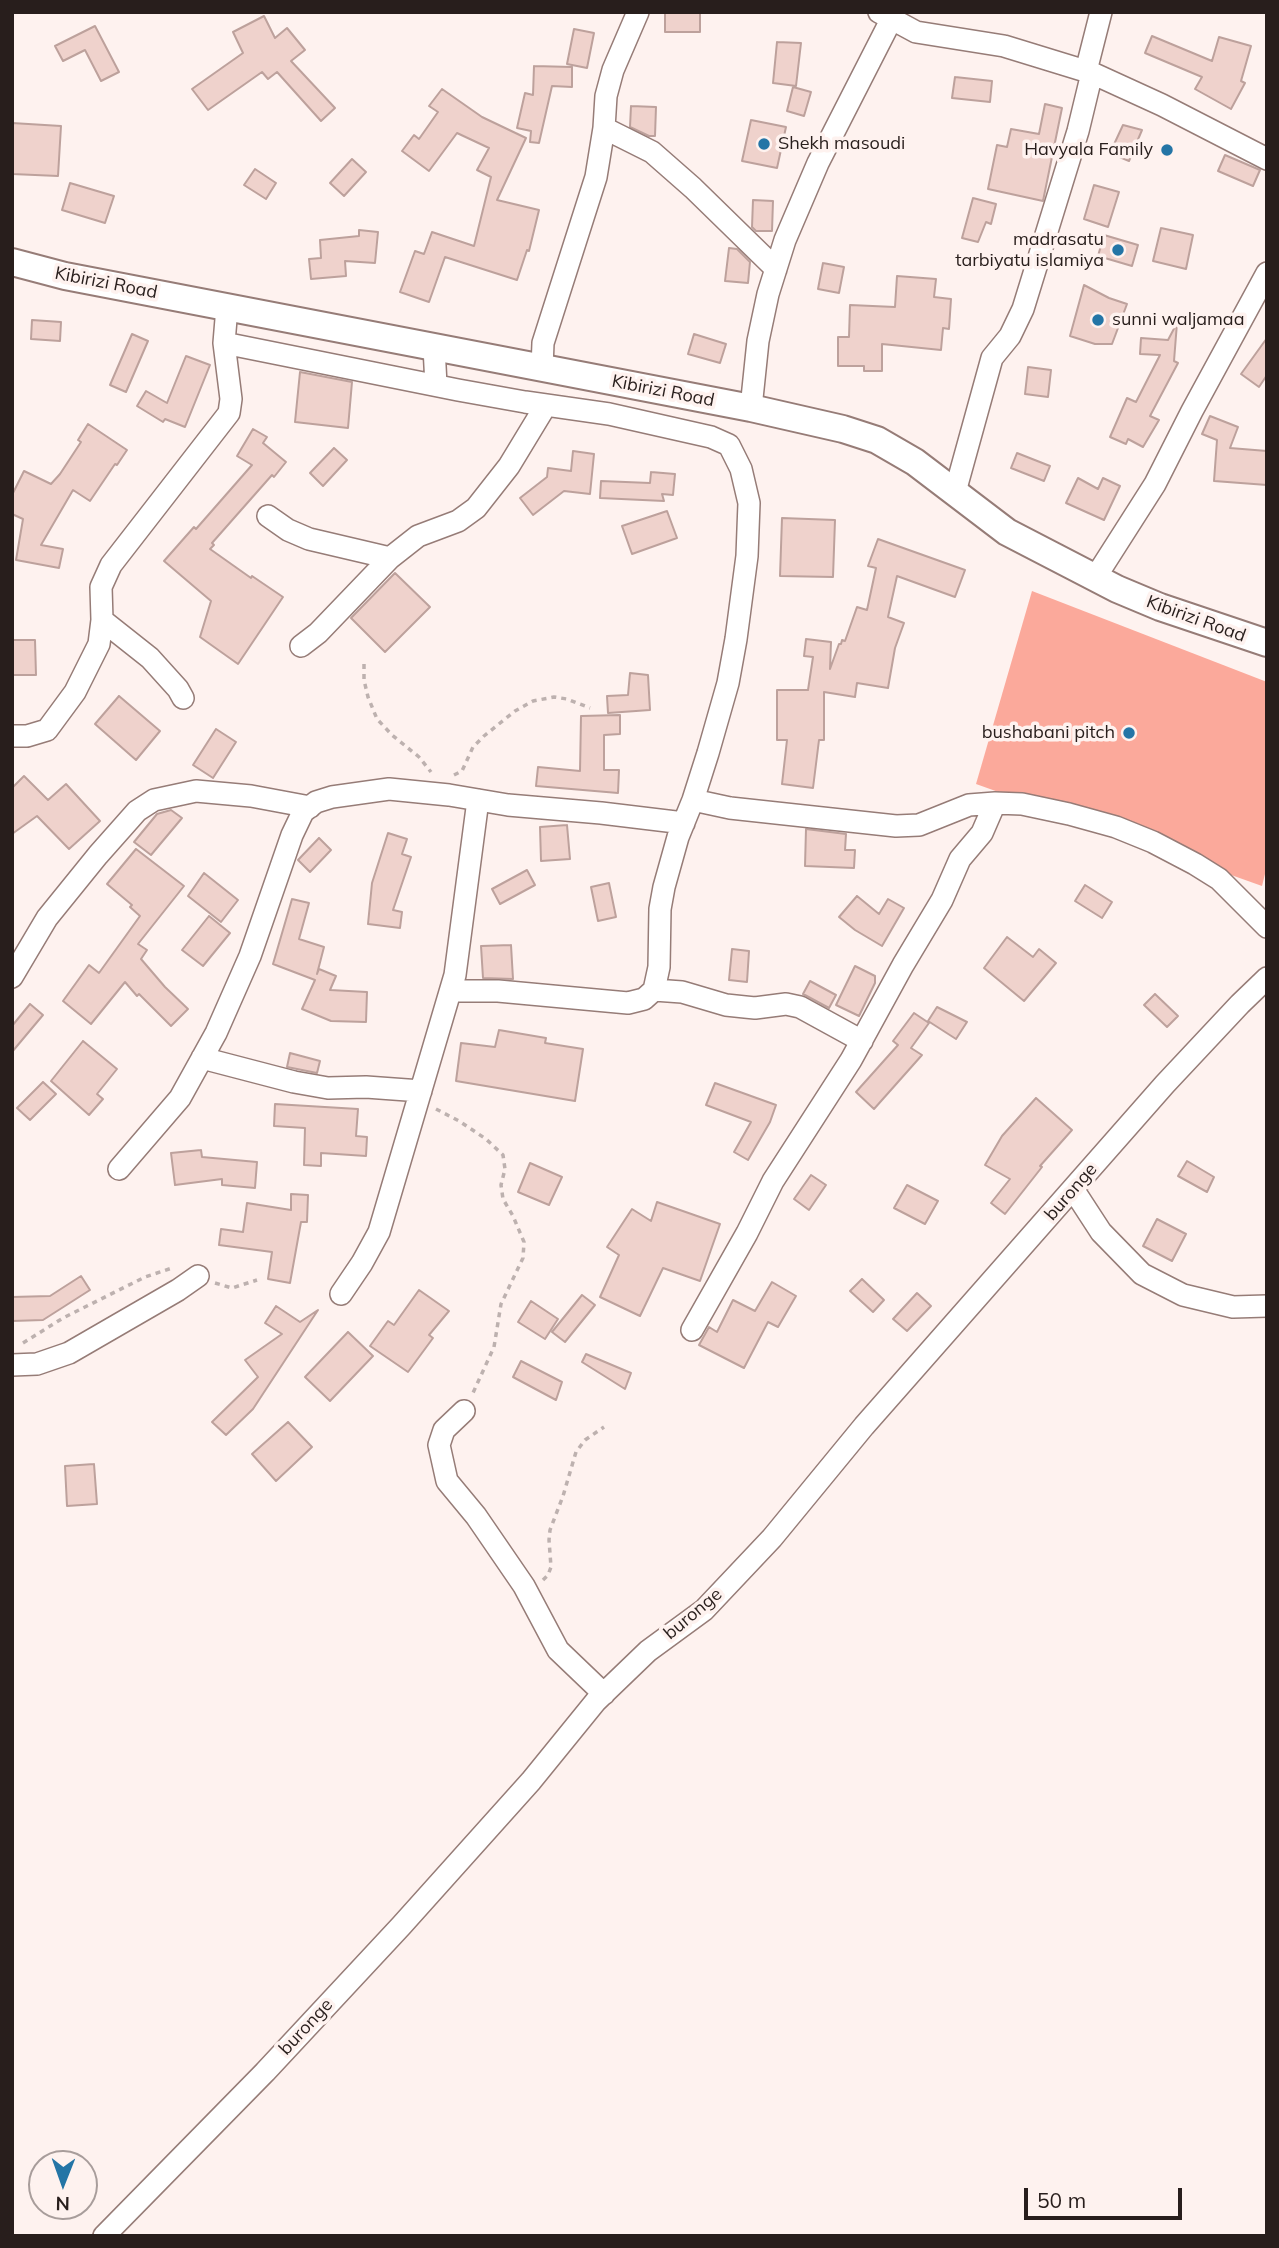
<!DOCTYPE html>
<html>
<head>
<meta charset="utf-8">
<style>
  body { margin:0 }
  #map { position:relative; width:1279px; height:2248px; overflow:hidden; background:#fef2ef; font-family:Mulish,sans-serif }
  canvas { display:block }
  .frame { position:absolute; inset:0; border:14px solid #281e1c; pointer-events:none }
  .north { position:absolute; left:28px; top:2150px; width:70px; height:70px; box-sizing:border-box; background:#fef2ef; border:2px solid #a89d9b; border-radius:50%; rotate:181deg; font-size:19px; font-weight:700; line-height:28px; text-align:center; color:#281e1c }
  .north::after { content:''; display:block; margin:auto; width:24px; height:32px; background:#2475a6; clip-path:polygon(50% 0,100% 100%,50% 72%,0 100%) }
  .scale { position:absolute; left:1024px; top:2188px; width:158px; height:32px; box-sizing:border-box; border:4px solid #281e1c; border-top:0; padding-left:9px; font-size:21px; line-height:24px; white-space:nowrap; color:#281e1c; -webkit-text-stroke:5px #fef2ef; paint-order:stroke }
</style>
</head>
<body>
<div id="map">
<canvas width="1279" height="2248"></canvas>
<div class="frame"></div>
<div class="north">N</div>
<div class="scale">50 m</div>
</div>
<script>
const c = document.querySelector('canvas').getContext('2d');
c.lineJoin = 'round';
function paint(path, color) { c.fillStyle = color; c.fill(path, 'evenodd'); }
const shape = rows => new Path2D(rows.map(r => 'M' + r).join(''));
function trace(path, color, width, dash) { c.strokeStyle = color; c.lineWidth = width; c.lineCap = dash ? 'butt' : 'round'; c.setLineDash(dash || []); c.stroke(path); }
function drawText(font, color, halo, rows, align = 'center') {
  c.font = font + ' Mulish,sans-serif'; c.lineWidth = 7; c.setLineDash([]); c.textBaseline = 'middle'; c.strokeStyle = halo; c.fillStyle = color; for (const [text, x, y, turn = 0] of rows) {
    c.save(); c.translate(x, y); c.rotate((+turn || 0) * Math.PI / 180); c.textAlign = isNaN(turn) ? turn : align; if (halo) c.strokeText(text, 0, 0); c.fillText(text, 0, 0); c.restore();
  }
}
paint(shape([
  [1032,591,1267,682,1267,866,1262,886,976,784]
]), '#fba99b');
const building = shape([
  [665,12,700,12,700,32,665,32,665,12],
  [264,16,275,38,287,28,305,50,291,61,335,108,321,121,277,72,268,79,262,72,208,110,192,89,243,53,233,32,264,16],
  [95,26,119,72,101,81,85,50,63,61,55,46,95,26],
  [574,29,594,33,587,68,567,64,574,29],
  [1152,36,1212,61,1219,37,1251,46,1241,81,1245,83,1231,109,1195,89,1202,77,1145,53,1152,36],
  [777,42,801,43,796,86,773,83,777,42],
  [534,66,572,67,572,87,552,86,539,143,530,142,531,131,517,128,525,93,533,95,534,66],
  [955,77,992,81,990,102,952,98,955,77],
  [793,87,811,92,804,116,787,111,793,87],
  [442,89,482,117,526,138,497,200,539,210,529,251,527,250,517,280,445,257,429,302,400,292,415,251,424,254,432,232,474,246,491,177,477,170,489,148,457,133,429,171,402,151,414,135,419,139,438,112,429,106,442,89],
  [1045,104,1062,108,1043,201,988,189,997,145,1007,147,1011,129,1039,134,1045,104],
  [631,106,656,107,655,136,649,136,630,127,631,106],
  [751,120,786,127,777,168,742,161,751,120],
  [12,123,61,126,58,176,12,174,12,123],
  [1123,125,1142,130,1129,161,1110,153,1123,125],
  [1225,155,1260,170,1253,186,1218,171,1225,155],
  [352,159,366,172,344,196,330,183,352,159],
  [255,169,276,183,266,199,244,185,255,169],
  [70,183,114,196,105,223,62,210,70,183],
  [1094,185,1119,192,1108,227,1084,219,1094,185],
  [973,198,996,204,991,224,986,222,978,242,962,238,973,198],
  [753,200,773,201,772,231,756,231,752,227,753,200],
  [1161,228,1193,235,1186,269,1153,261,1161,228],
  [359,230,378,232,375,263,345,261,346,276,311,279,309,259,321,258,320,240,359,236,359,230],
  [1104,235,1138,245,1132,266,1098,256,1104,235],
  [729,248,737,249,750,262,748,283,725,281,729,248],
  [823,263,844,267,839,293,818,289,823,263],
  [897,276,936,279,934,297,951,299,949,329,943,328,941,350,882,344,882,371,864,371,864,366,838,366,838,337,849,337,850,305,895,307,897,276],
  [1084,285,1109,298,1127,304,1112,344,1095,344,1070,336,1084,285],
  [32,320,61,322,60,341,31,339,32,320],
  [1177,323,1174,361,1178,363,1150,416,1159,420,1143,447,1128,439,1126,444,1110,437,1127,398,1136,402,1160,355,1140,354,1141,338,1168,340,1177,323],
  [132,334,148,341,126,392,110,385,132,334],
  [694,334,726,344,720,363,688,354,694,334],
  [1267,338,1267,375,1259,387,1241,374,1267,338],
  [186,356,210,365,185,427,165,419,163,422,137,406,146,391,167,403,186,356],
  [1028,367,1051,370,1048,397,1025,394,1028,367],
  [300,372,352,382,348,428,295,422,300,372],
  [1210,416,1238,427,1230,448,1267,451,1267,485,1214,481,1217,440,1202,434,1210,416],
  [88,424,127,450,117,465,115,464,90,501,73,490,41,545,63,549,59,568,16,560,23,519,12,514,12,495,24,471,51,484,60,474,81,442,78,440,88,424],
  [253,429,267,437,263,443,286,462,274,477,272,475,212,543,214,545,210,549,251,578,252,576,283,597,238,664,200,637,211,601,164,561,194,527,196,529,252,465,237,456,253,429],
  [334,448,347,460,323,486,310,473,334,448],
  [573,451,594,454,590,494,564,491,533,515,520,498,547,477,548,468,571,471,573,451],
  [1017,453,1050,466,1044,481,1011,468,1017,453],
  [651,472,675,474,673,495,662,494,664,501,600,498,601,481,650,483,651,472],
  [1078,478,1098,489,1103,478,1120,486,1104,520,1066,503,1078,478],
  [667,511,677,538,632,554,622,526,667,511],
  [782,518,835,520,833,577,780,576,782,518],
  [878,539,965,570,955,597,897,576,888,617,904,623,895,648,888,688,857,683,855,697,824,692,824,740,819,740,813,788,782,784,787,740,777,740,777,690,808,690,813,657,804,656,806,639,831,642,830,669,839,644,841,644,842,640,845,641,857,607,867,610,876,568,868,566,878,539],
  [395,573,430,607,385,652,351,618,395,573],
  [12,640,35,640,36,675,12,675,12,640],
  [630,673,648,675,650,710,608,713,607,696,628,695,630,673],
  [119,696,160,731,136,760,95,724,119,696],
  [620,715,620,734,604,735,604,770,619,770,618,793,536,786,538,767,580,771,581,716,620,715],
  [216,729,236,742,213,778,193,765,216,729],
  [24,776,48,800,66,784,100,821,69,849,37,816,12,834,12,788,24,776],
  [171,810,182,818,151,855,134,842,157,814,171,810],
  [567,825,570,859,541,861,540,827,567,825],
  [806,829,846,834,845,850,855,850,854,868,805,866,806,829],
  [388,833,407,839,402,854,411,857,393,910,402,912,400,928,368,924,372,883,388,833],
  [319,838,331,850,310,872,298,860,319,838],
  [136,849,184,886,138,944,147,950,141,959,165,987,188,1009,171,1026,139,994,137,996,125,982,91,1024,63,1001,89,965,99,973,140,916,130,907,132,905,107,884,136,849],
  [527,870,535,885,500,904,492,889,527,870],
  [204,873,238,900,221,922,188,896,204,873],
  [609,883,616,917,598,921,591,887,609,883],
  [1085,885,1112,902,1102,918,1075,901,1085,885],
  [857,896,879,914,888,899,904,908,882,946,855,930,839,917,857,896],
  [292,899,309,903,299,939,324,947,317,974,319,969,336,976,330,990,367,992,366,1022,331,1021,302,1009,315,980,273,964,292,899],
  [209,916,230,933,203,966,182,950,209,916],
  [1007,937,1033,957,1039,949,1056,963,1024,1001,984,968,1007,937],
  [511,945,513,979,483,978,481,946,511,945],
  [732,949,749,951,747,982,729,980,732,949],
  [855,966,875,976,875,983,859,1016,836,1005,855,966],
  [810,981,836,995,829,1008,803,994,810,981],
  [1155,994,1178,1016,1167,1027,1144,1005,1155,994],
  [30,1004,43,1015,12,1052,12,1026,30,1004],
  [937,1007,967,1022,956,1039,928,1021,937,1007],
  [914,1013,929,1023,911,1048,922,1055,874,1109,856,1092,898,1045,893,1041,914,1013],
  [499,1030,546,1038,545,1043,583,1049,575,1101,456,1081,461,1043,495,1047,499,1030],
  [83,1041,117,1069,97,1094,103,1099,89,1115,51,1081,83,1041],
  [290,1053,320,1061,317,1073,287,1067,290,1053],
  [43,1082,56,1094,30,1120,17,1108,43,1082],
  [715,1083,776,1105,770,1122,748,1160,734,1152,751,1122,706,1105,715,1083],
  [1036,1098,1072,1130,1040,1166,1042,1167,1005,1214,991,1203,1010,1179,985,1165,1002,1136,1036,1098],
  [275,1104,358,1109,356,1136,367,1137,366,1156,321,1153,321,1166,304,1165,305,1128,274,1126,275,1104],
  [201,1150,202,1157,257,1162,255,1188,222,1185,222,1179,175,1185,171,1153,201,1150],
  [1187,1161,1214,1177,1207,1192,1178,1176,1187,1161],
  [530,1163,562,1177,549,1205,518,1192,530,1163],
  [811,1175,826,1185,809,1210,794,1199,811,1175],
  [907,1185,938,1201,925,1224,894,1208,907,1185],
  [291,1194,308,1195,307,1222,301,1222,290,1283,268,1279,272,1252,219,1245,221,1229,243,1232,247,1203,291,1210,291,1194],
  [657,1202,720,1224,700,1281,663,1268,640,1316,600,1297,619,1255,607,1247,632,1209,651,1221,657,1202],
  [1157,1219,1186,1234,1172,1261,1143,1246,1157,1219],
  [81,1276,90,1290,43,1320,12,1321,12,1297,50,1296,81,1276],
  [862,1279,884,1300,873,1312,850,1291,862,1279],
  [772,1282,796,1296,778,1327,768,1322,744,1368,699,1345,709,1327,717,1332,733,1300,755,1311,772,1282],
  [419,1290,449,1311,429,1335,433,1338,408,1372,370,1346,388,1321,394,1325,419,1290],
  [917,1293,931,1306,907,1331,893,1319,917,1293],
  [582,1295,595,1305,565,1342,552,1332,582,1295],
  [531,1301,558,1319,545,1339,518,1322,531,1301],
  [276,1306,300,1322,318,1310,253,1409,226,1435,212,1422,258,1377,245,1360,282,1334,265,1323,276,1306],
  [348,1332,373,1356,330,1401,305,1377,348,1332],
  [586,1354,631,1373,625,1389,582,1362,586,1354],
  [521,1361,562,1382,556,1400,513,1377,521,1361],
  [288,1422,312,1447,276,1481,252,1454,288,1422],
  [94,1464,97,1504,67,1506,65,1466,94,1464]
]);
paint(building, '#efd2cc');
trace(building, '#bda19c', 2);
const minor = shape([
  [638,12,613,70,606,96,604,128,652,152,693,188,776,269],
  [879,12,916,32,1004,46,1092,73,1162,105,1267,159],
  [1086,71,1101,12],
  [224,343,458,390,525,402,609,414,711,437,729,445,741,469,749,503,747,556,736,639,728,683,708,753,693,800,678,837,664,887,660,909,659,967,654,990,644,999,628,1003,498,991,451,991],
  [434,347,436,385],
  [542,368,543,343,596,177,604,128],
  [751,408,758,341,768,294,785,240,818,163,891,20],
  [955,492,992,358,1010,336,1023,309,1078,131,1092,73],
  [268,516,288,530,309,539,390,558],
  [1095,578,1155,484,1192,411,1267,273],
  [102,620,150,658,178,689,183,698],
  [301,646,318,633,390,558,418,536,458,521,476,508,509,466,546,405],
  [12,736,27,736,47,730,75,692,99,644,102,620,101,587,111,565,229,413,231,399,224,343,227,307],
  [693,800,730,808,896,826,919,825,969,805,995,803,1022,804,1069,814,1116,827,1153,842,1195,864,1219,879,1267,927],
  [12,977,47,918,98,855,137,811,154,800,196,791,251,796,310,807],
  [654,990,682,992,726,1005,745,1007,755,1008,786,1004,800,1007,862,1041],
  [202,1058,294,1082,328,1088,366,1087,421,1091],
  [119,1169,180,1098,216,1033,250,956,292,835,303,812,316,802,332,797,389,789,449,795,508,805,601,813,684,823],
  [1073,1189,1101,1232,1142,1274,1183,1295,1233,1307,1267,1306],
  [341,1294,362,1263,379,1232,455,975,478,800],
  [692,1330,747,1233,773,1181,851,1060,903,965,942,900,960,859,982,833,995,803],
  [12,1365,37,1364,69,1353,178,1290,198,1276],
  [464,1411,444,1430,439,1445,447,1481,476,1516,524,1586,558,1650,604,1694],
  [104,2236,265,2072,401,1926,531,1781,596,1701,648,1651,704,1610,772,1538,864,1426,1165,1084,1240,1004,1267,978]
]);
const tertiary = shape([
  [12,262,65,276,751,408,843,429,877,440,915,462,1007,532,1117,589,1160,607,1267,643]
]);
trace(minor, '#967c77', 24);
trace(tertiary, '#967c77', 30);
trace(shape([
  [364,664,364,680,368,697,377,719,392,735,419,757,431,772],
  [454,775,462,771,473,747,484,736,515,711,533,701,554,697,567,699,590,708],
  [436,1109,459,1121,486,1139,503,1155,505,1169,501,1185,503,1199,513,1216,524,1242,523,1258,501,1304,494,1347,472,1395],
  [215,1283,232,1288,257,1280],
  [23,1343,63,1318,145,1277,172,1268],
  [543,1580,548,1575,551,1567,549,1540,550,1530,563,1496,576,1452,585,1440,604,1427]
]), '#bdb1af', 3.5, [5, 5]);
trace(minor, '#fff', 21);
trace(tertiary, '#fff', 26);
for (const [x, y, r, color] of [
  [764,144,7,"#2475a6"],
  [1167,150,7,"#2475a6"],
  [1118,250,7,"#2475a6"],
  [1098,320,7,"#2475a6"],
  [1129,733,7,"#2475a6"]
]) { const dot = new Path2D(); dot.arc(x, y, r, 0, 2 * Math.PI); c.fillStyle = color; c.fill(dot); trace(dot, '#fef2ef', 2.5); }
drawText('18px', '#281e1c', '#fef2ef', [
  ["Shekh masoudi",778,144,"left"],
  ["Havyala Family",1153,150],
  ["madrasatu",1104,240],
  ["tarbiyatu islamiya",1104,261],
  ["sunni waljamaa",1112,320,"left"],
  ["bushabani pitch",1115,733]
], 'right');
drawText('18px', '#281e1c', '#fef2ef', [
  ["Kibirizi Road",106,283,11],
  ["Kibirizi Road",663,391,11],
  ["Kibirizi Road",1196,619,20],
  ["buronge",1071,1192,-49],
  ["buronge",693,1614,-40],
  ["buronge",306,2027,-47]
]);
</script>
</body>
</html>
